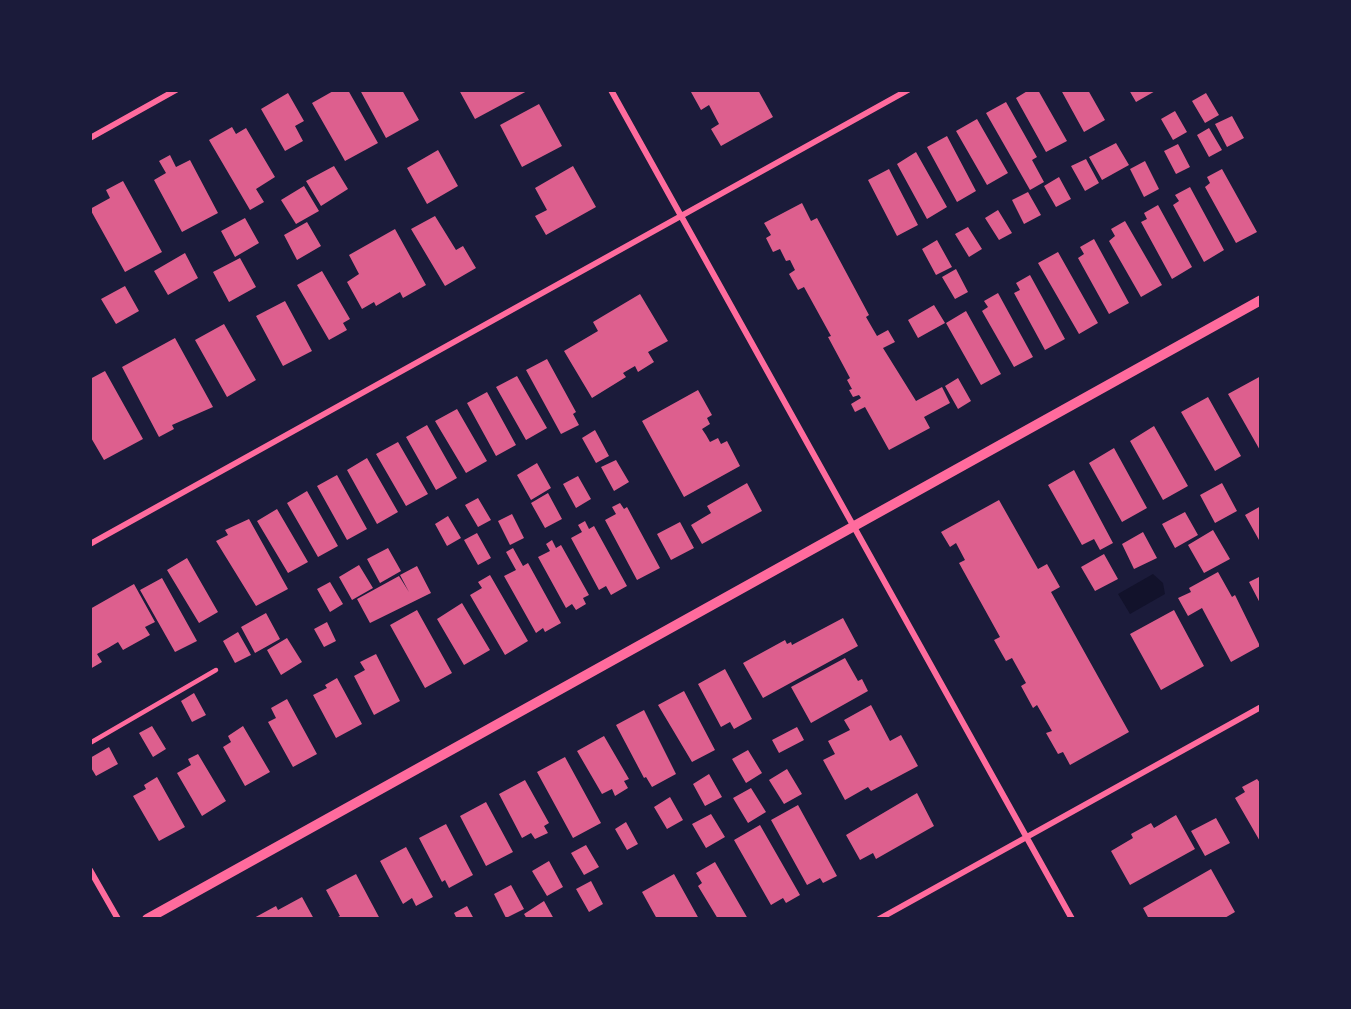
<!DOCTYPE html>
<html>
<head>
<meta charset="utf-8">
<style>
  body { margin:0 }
  #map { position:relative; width:1351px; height:1009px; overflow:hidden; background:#1b1b3a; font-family:"Fira Sans Condensed",sans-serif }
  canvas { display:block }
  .frame { position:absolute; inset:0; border:92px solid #1b1b3a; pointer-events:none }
</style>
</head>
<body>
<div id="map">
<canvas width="1351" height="1009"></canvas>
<div class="frame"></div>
</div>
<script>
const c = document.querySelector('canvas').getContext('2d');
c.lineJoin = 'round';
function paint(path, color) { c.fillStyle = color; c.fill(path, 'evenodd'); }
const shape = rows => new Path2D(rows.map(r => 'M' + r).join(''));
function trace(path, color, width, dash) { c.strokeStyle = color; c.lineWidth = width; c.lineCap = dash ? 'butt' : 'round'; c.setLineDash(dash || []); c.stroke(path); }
paint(shape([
  [1153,574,1163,583,1165,594,1130,614,1118,594]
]), '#12122b');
paint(shape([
  [335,90,348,90,378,143,345,161,312,103],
  [360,90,402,90,419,120,386,138],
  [459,90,529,90,475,119],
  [694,90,758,90,773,117,721,146,711,129,719,124,709,105,701,110,691,92],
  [1029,90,1038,90,1067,141,1046,152,1016,98],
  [1061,90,1088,90,1105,120,1084,132],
  [1129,90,1157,90,1136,102],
  [288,93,304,121,295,126,303,141,285,151,261,109],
  [1206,93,1219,115,1205,123,1192,101],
  [1006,102,1037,157,1032,160,1044,182,1030,190,986,113],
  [539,104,562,146,522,167,500,125],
  [1175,111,1187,132,1173,140,1161,119],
  [1232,116,1244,138,1227,147,1215,124],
  [977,119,1008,173,987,185,956,131],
  [232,127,236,134,246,128,275,177,256,189,264,202,250,210,209,140],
  [1209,128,1222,150,1209,157,1197,135],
  [947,136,976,191,957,202,927,147],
  [1116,143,1129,165,1102,180,1089,157],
  [1178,144,1190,167,1176,174,1164,151],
  [438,150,458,186,427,204,407,168],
  [916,152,947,207,927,219,897,164],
  [170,155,176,167,190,160,218,213,182,232,154,180,166,173,159,161],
  [1086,159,1099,183,1085,191,1071,166],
  [1145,161,1159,189,1144,197,1130,169],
  [334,166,348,189,321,206,306,181],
  [573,166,596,207,546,235,535,216,547,210,535,188],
  [889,169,918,225,897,236,868,180],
  [1222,169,1257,232,1236,243,1205,187,1210,183,1207,177],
  [1059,177,1071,199,1056,207,1044,186],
  [123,181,162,252,125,272,90,209,110,198,106,190],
  [304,186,319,211,296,224,281,200],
  [1190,187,1224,250,1204,262,1173,205,1179,201,1175,195],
  [1028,192,1041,215,1024,224,1012,200],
  [802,203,811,221,817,218,869,315,866,317,877,336,888,330,895,342,883,348,916,401,942,387,950,403,924,417,930,428,889,450,865,407,855,412,851,404,861,398,859,395,853,397,849,390,852,389,847,380,850,378,828,337,831,336,804,287,798,290,789,274,795,270,790,260,786,261,780,249,773,252,766,238,771,235,764,223],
  [1158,205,1192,267,1172,279,1141,222,1147,219,1144,213],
  [998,210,1012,233,999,240,985,218],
  [435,216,456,250,463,246,476,268,445,286,411,229],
  [245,218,259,243,235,257,221,231],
  [1125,221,1162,285,1141,297,1109,241,1115,236,1111,229],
  [307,222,321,246,297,260,284,235],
  [968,227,982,249,969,257,955,234],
  [395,229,426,285,403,298,400,292,376,306,374,302,362,309,347,282,359,274,349,255],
  [1094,239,1129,303,1109,314,1078,258,1084,254,1080,247],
  [937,240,952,267,936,275,922,249],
  [1058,252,1098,323,1079,334,1038,263],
  [185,253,198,278,168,295,154,271],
  [240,258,256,287,229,302,213,272],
  [956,269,968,292,955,299,942,277],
  [322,271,350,319,343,323,347,330,329,340,297,285],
  [1030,275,1065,339,1045,350,1014,293,1020,290,1016,283],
  [125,286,139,311,116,324,101,299],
  [998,293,1033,357,1014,367,982,311,988,307,984,301],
  [640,294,668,341,648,352,654,362,638,372,635,366,623,373,626,377,592,398,564,351,598,331,593,322],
  [285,301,312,351,283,366,256,316],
  [934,305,945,323,918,338,908,320],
  [966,311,1001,374,981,385,946,323],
  [224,324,256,380,227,397,195,340],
  [175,338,213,407,172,425,174,429,159,437,122,367],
  [547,359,576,412,573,414,579,425,561,434,526,370],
  [105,371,143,439,104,460,90,436,90,379],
  [517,376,547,428,526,440,496,387],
  [1261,376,1261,452,1228,394],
  [958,378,971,401,958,409,945,386],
  [698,390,712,415,707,418,710,424,702,429,706,435,710,442,718,438,721,444,727,441,740,466,684,497,642,421],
  [487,392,516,445,496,456,467,403],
  [1208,397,1241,456,1215,471,1181,412],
  [457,409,487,461,466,473,435,421],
  [427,425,457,478,436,490,406,437],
  [1154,426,1188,486,1163,500,1130,441],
  [595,430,609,456,596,463,582,438],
  [398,442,428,494,406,506,376,454],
  [1114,448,1147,508,1122,522,1089,463],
  [367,458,398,512,377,524,347,470],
  [616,460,629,482,614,491,601,467],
  [537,463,551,488,531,500,517,475],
  [1074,470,1113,543,1100,550,1094,539,1082,545,1048,485],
  [337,475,367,529,347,540,317,486],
  [578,476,591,499,576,508,563,484],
  [747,483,762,511,702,544,691,525,711,513,707,506],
  [1222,483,1237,511,1215,523,1200,495],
  [307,491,338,546,318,557,287,503],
  [548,493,562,519,545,528,531,503],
  [478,498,491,520,478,527,465,505],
  [999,500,1038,569,1047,564,1060,587,1051,592,1129,732,1070,765,1063,752,1058,754,1046,733,1052,731,1037,705,1033,708,1021,686,1026,683,1012,658,1006,661,994,640,1000,637,959,563,965,560,956,543,950,547,941,532],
  [620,503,624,509,627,507,660,568,637,580,605,520,616,514,612,507],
  [1261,506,1261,539,1259,540,1245,515],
  [277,509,308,562,288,573,257,521],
  [1185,512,1198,535,1175,548,1162,524],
  [512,514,524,538,510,545,498,521],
  [448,516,461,538,447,546,435,524],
  [249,519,288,589,256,606,216,541,228,535,225,530],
  [585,521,589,529,594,526,627,586,611,595,606,586,599,590,571,538,582,532,578,525],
  [680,522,694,548,671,560,657,534],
  [1213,530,1230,559,1204,573,1188,545],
  [1143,532,1157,558,1134,569,1122,544],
  [477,533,491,558,478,565,464,540],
  [552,540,556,548,561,545,589,595,583,598,586,604,576,610,572,604,566,608,538,557,550,551,546,544],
  [388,548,401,571,380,583,367,559],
  [513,548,523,566,528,563,561,623,545,632,543,628,536,633,504,576,516,570,506,552],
  [1104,554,1118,579,1095,591,1081,567],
  [187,558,218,612,199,623,167,570],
  [359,565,373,588,352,600,339,577],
  [417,566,431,593,370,623,357,599,399,576,409,592,400,575],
  [1218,572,1232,597,1235,595,1260,646,1231,662,1202,608,1188,616,1178,598,1191,592,1189,588],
  [490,575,528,641,505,655,470,595,482,588,478,582],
  [1261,576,1261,605,1249,582],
  [162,578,197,641,175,652,140,590],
  [330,582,343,604,330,612,317,589],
  [134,584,155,622,145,627,150,635,123,650,118,642,108,648,97,654,102,662,90,669,90,609],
  [462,603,490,650,464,665,437,619],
  [417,610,452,673,425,688,390,625],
  [1174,610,1204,666,1161,690,1130,634],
  [266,613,280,639,255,653,241,627],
  [843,618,858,646,763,698,743,663,785,640,787,644,791,642,792,645],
  [327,622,336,641,324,647,314,629],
  [238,632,251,655,235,663,223,641],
  [287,638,302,662,281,675,267,650],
  [376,654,400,701,374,715,354,676,365,670,360,662],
  [845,658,858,681,862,679,868,691,811,723,791,687],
  [725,669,752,719,734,729,730,722,721,727,698,684],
  [337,678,362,724,336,738,313,695,327,688,325,685],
  [684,691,715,750,692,762,658,705],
  [194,693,206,715,192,722,181,701],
  [287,699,317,754,293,767,268,722,276,718,271,708],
  [871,705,890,741,901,735,918,766,871,791,868,787,845,800,823,760,835,754,828,741,850,730,844,720],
  [644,710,676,774,652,787,646,777,644,778,616,725],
  [152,726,166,749,153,757,139,733],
  [243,726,270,772,245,786,223,747,231,742,228,736],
  [797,727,804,740,779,753,772,740],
  [604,736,629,779,624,781,628,788,615,796,612,789,602,794,577,751],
  [109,747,118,764,96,776,90,766,90,758],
  [748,750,762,773,746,783,732,759],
  [198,754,226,801,202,816,177,773,191,765,188,759],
  [565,757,601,823,573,838,537,772],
  [787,769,802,794,784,804,769,780],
  [709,774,722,797,705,806,693,784],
  [157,777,185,827,159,841,133,796,146,789,144,785],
  [1257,779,1261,784,1261,843,1235,798,1245,792,1242,787],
  [525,780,549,823,544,826,548,833,535,839,531,833,522,838,499,794],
  [751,788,766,812,748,823,733,798],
  [917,793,934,826,876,859,873,853,860,860,846,835],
  [670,797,683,820,667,829,654,807],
  [486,802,513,852,486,866,460,816],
  [798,805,837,876,823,883,820,878,807,885,771,820],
  [711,814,725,837,706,848,692,824],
  [1176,815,1195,849,1130,885,1111,851,1133,838,1131,834,1151,823,1154,828],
  [1216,818,1230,843,1205,856,1191,831],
  [626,822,638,844,627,850,615,829],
  [446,824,473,875,449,888,445,880,442,882,419,838],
  [760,825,800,895,786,903,783,898,771,905,734,840],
  [586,845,599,867,584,875,571,853],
  [406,847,433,897,416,906,412,898,403,904,380,861],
  [549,861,563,887,547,896,532,871],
  [715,862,748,919,718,919,698,886,702,883,696,873],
  [1211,869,1235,912,1223,919,1149,919,1143,908],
  [356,874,380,919,334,919,340,916,326,890],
  [674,874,699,919,657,919,642,892],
  [591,881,603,904,589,912,576,889],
  [511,885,524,909,506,918,494,894],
  [302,897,314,919,252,919,276,906,278,910],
  [544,901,554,919,527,919,524,914],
  [467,906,474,919,457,919,454,913]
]), '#dd5f8e');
trace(shape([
  [90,743,216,670]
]), '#ff6b9d', 4.5);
trace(shape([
  [611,90,1072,919],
  [90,138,176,90],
  [90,544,908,90],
  [90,870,118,919],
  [879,919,1261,707]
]), '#ff6b9d', 6);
trace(shape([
  [147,919,1261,300]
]), '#ff6b9d', 10);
</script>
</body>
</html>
